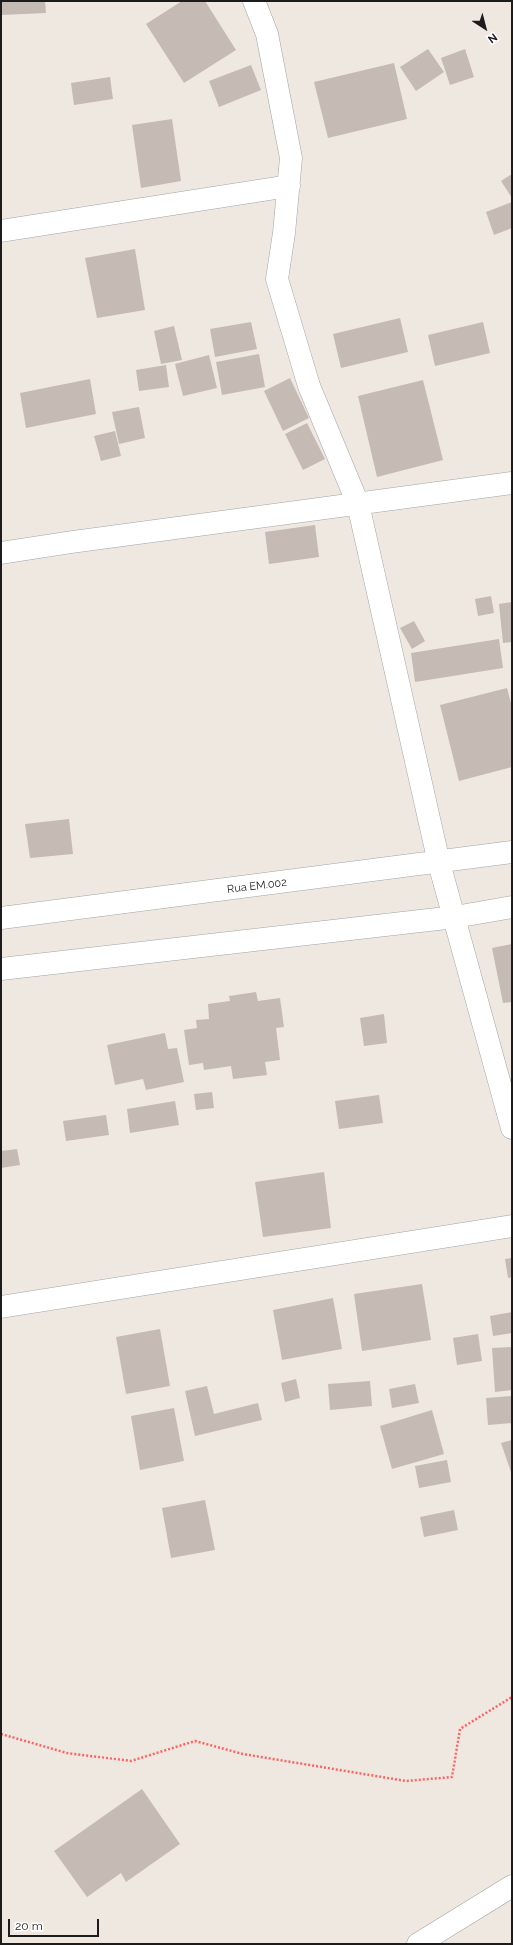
<!DOCTYPE html>
<html>
<head>
<meta charset="utf-8">
<style>
  body { margin:0 }
  #map { position:relative; width:513px; height:1945px; overflow:hidden; background:#eee8e1; font-family:Raleway,sans-serif }
  canvas { display:block }
  .frame { position:absolute; inset:0; border:2px solid #1c1c1c; pointer-events:none }
  .north { position:absolute; left:465px; top:8px; width:40px; height:40px; -webkit-text-stroke:3px #fff; paint-order:stroke; rotate:144deg; font-size:11px; font-weight:700; line-height:16px; text-align:center; color:#1c1c1c }
  .north::after { content:''; display:block; margin:auto; width:14px; height:18px; background:#1c1c1c; clip-path:polygon(50% 0,100% 100%,50% 72%,0 100%) }
  .scale { position:absolute; left:8px; top:1919px; width:91px; height:18px; box-sizing:border-box; border:2px solid #1c1c1c; border-top:0; padding-left:5px; font-size:12px; line-height:14px; white-space:nowrap; color:#1c1c1c; -webkit-text-stroke:3px #fff; paint-order:stroke }
</style>
</head>
<body>
<div id="map">
<canvas width="513" height="1945"></canvas>
<div class="frame"></div>
<div class="north">N</div>
<div class="scale">20 m</div>
</div>
<script>
const c = document.querySelector('canvas').getContext('2d');
c.lineJoin = 'round';
function paint(path, color) { c.fillStyle = color; c.fill(path, 'evenodd'); }
const shape = rows => new Path2D(rows.map(r => 'M' + r).join(''));
function trace(path, color, width, dash) { c.strokeStyle = color; c.lineWidth = width; c.lineCap = dash ? 'butt' : 'round'; c.setLineDash(dash || []); c.stroke(path); }
function drawText(font, color, halo, rows, align = 'center') {
  c.font = font + ' Raleway,sans-serif'; c.lineWidth = 3; c.setLineDash([]); c.textBaseline = 'middle'; c.strokeStyle = halo; c.fillStyle = color; for (const [text, x, y, turn = 0] of rows) {
    c.save(); c.translate(x, y); c.rotate((+turn || 0) * Math.PI / 180); c.textAlign = isNaN(turn) ? turn : align; if (halo) c.strokeText(text, 0, 0); c.fillText(text, 0, 0); c.restore();
  }
}
paint(shape([
  [1,1,45,1,46,13,1,15],
  [182,1,205,1,236,50,184,83,146,24],
  [428,49,444,72,416,91,400,67],
  [465,49,474,77,450,85,441,58],
  [394,63,407,119,328,138,314,82],
  [251,65,261,90,219,107,209,81],
  [110,77,113,99,74,105,71,83],
  [172,119,181,181,141,188,132,125],
  [512,174,512,198,501,181],
  [512,202,512,228,494,235,486,212],
  [135,249,145,310,97,318,85,258],
  [400,318,408,352,341,368,333,334],
  [251,322,257,349,215,357,210,329],
  [483,322,490,353,435,366,428,335],
  [174,326,182,360,161,364,154,331],
  [259,354,265,387,222,395,216,362],
  [209,355,217,388,183,396,175,364],
  [166,365,169,387,139,391,136,370],
  [290,378,309,418,283,431,264,391],
  [90,379,96,414,26,428,20,393],
  [423,380,443,460,377,477,358,396],
  [139,407,145,438,119,444,112,412],
  [307,423,325,459,303,470,285,434],
  [115,431,121,456,101,461,94,436],
  [315,525,319,557,269,564,265,532],
  [491,596,494,613,478,616,475,599],
  [512,602,512,642,503,643,499,604],
  [414,621,425,641,412,649,400,628],
  [499,639,503,668,415,682,411,653],
  [507,688,512,707,512,767,459,781,440,705],
  [69,819,73,854,30,858,25,824],
  [512,944,512,1002,503,1003,492,948],
  [256,992,258,1001,280,998,284,1027,276,1028,280,1060,265,1062,267,1075,233,1079,231,1066,204,1070,203,1063,189,1065,184,1030,197,1028,196,1020,209,1019,208,1004,230,1001,229,996],
  [384,1014,387,1043,364,1046,360,1018],
  [165,1033,168,1049,177,1048,184,1082,146,1090,143,1079,115,1085,107,1045],
  [212,1092,214,1108,196,1110,194,1094],
  [379,1095,383,1123,339,1129,335,1101],
  [175,1101,179,1125,130,1133,127,1109],
  [106,1115,109,1135,66,1141,63,1121],
  [17,1149,20,1165,1,1168,1,1151],
  [324,1172,331,1228,263,1237,255,1182],
  [512,1258,512,1277,508,1278,505,1259],
  [422,1284,431,1340,362,1351,354,1294],
  [333,1298,342,1349,282,1360,273,1310],
  [512,1312,512,1333,493,1336,490,1316],
  [160,1329,170,1386,126,1394,116,1337],
  [478,1334,482,1361,457,1365,453,1338],
  [512,1347,512,1390,495,1392,492,1348],
  [296,1379,300,1398,285,1402,281,1383],
  [370,1381,372,1406,330,1410,328,1384],
  [415,1384,419,1403,392,1408,389,1389],
  [207,1386,214,1414,258,1403,262,1420,195,1436,185,1391],
  [512,1396,512,1423,488,1425,486,1398],
  [174,1408,184,1461,140,1470,131,1416],
  [432,1410,444,1454,392,1469,380,1426],
  [512,1440,512,1475,501,1443],
  [447,1460,451,1482,419,1488,415,1466],
  [205,1500,215,1550,171,1558,162,1508],
  [454,1510,458,1530,424,1537,420,1517],
  [142,1789,180,1844,126,1882,121,1873,87,1897,54,1851]
]), '#c6bab4');
const minor = shape([
  [254,1,267,34,291,158,284,233,277,279,309,386,358,504,439,863,512,1128],
  [1,231,289,186],
  [1,553,72,542,512,483],
  [1,918,512,852],
  [1,969,455,917,512,907],
  [1,1307,512,1226],
  [418,1944,512,1886]
]);
trace(minor, '#a3a3a3', 23);
trace(shape([
  [1,1734,67,1753,131,1761,195,1741,243,1754,406,1781,452,1777,460,1729,512,1697]
]), '#ff6361', 2.5, [2, 2]);
trace(minor, '#fff', 22);
drawText('11px', '#1c1c1c', '#fff', [
  ["Rua EM.002",257,886,-7]
]);
</script>
</body>
</html>
